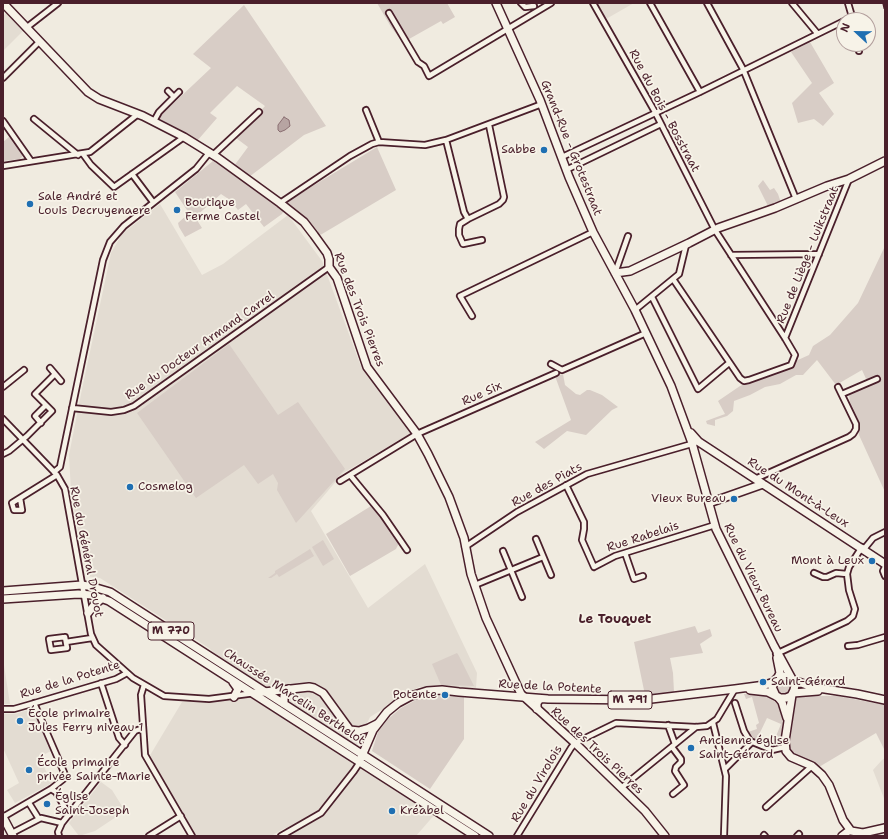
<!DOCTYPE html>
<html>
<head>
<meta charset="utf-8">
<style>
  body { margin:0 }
  #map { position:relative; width:888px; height:839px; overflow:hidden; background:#f0ebe0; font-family:"Shantell Sans",sans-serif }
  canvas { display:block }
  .frame { position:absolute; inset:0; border:4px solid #4a1f2b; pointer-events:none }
  .north { position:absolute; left:836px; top:12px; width:40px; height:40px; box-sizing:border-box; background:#f7f3e8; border:1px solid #b29e9c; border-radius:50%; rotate:292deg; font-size:11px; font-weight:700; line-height:16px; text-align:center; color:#4a1f2b }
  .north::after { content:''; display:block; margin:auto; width:14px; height:18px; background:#1f6fb2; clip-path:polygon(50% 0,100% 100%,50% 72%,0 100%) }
</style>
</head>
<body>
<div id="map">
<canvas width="888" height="839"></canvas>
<div class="frame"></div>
<div class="north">N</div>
</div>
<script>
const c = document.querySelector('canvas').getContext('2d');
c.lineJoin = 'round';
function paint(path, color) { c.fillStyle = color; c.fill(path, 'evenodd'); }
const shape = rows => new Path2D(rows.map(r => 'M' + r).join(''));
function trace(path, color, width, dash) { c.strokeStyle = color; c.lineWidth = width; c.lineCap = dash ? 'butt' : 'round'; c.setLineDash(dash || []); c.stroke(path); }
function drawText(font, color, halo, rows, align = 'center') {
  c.font = font + ' "Shantell Sans",sans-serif'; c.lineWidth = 3.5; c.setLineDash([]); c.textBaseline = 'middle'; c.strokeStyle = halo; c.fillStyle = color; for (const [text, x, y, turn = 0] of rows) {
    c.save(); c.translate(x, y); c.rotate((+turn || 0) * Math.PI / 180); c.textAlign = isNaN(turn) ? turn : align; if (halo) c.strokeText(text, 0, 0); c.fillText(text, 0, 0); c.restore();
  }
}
paint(shape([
  [597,3,634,3,606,19],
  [7,12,24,30,3,51,3,16],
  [160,204,202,275,223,264,288,215,322,261,360,364,412,433,343,473,311,511,368,608,425,564,477,673,476,688,419,687,370,717,357,744,436,813,416,836,394,836,392,835,391,836,294,836,285,828,271,836,195,836,149,757,182,702,213,701,255,696,209,648,100,578,86,576,71,491,69,455,81,394,111,253,122,234],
  [3,661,4,665,10,704,3,704],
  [32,709,33,710,51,751,39,757,52,783,15,803,7,790,19,783,3,748,3,714,15,714],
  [885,758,885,801,873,770,882,760],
  [101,782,112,790,125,811,95,831,79,836,69,823]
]), '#e3dcd2');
paint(shape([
  [377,3,447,3,455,17,443,24,441,21,402,43,401,40,391,27],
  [244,5,326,126,304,135,249,177,234,166,248,147,236,138,265,106,237,86,210,113,217,118,197,141,181,130,158,118,211,68,193,54],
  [810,42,834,83,819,93,834,114,823,126,814,119,798,123,792,103,812,83,791,52],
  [9,137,22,155,22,157,20,159,3,161,3,142],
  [377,147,396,190,317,237,283,204],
  [213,161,217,162,284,210,282,214,264,227,246,204,238,210,230,200,221,194,195,217,202,228,185,237,179,227,178,223,189,213,175,192],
  [763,180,770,190,774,188,778,194,781,203,769,208,758,186],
  [885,246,885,492,859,435,850,402,849,395,852,391,867,381,862,370,836,385,817,360,803,375,796,375,780,384,765,387,750,395,734,401,733,411,727,416,715,420,715,426,707,424,706,421,725,414,718,401,740,386,809,355,813,346,830,335,858,303],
  [229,344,278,415,298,402,345,469,296,523,277,490,278,483,273,474,258,484,244,465,196,498,137,413],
  [563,374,565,385,576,394,580,395,587,390,590,390,602,395,618,407,612,410,586,435,567,431,544,449,535,442,571,420,555,376],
  [371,506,389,527,398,542,398,545,396,549,350,576,326,534],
  [323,540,334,559,323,566,312,547],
  [310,549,314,556,279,577,277,574,271,578,268,578,275,573,275,571],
  [695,626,698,633,710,629,712,636,700,644,703,653,670,658,673,673,674,692,645,695,634,642],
  [457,653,459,656,474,686,441,685,432,664],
  '776 687a8 8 0 1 1 16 0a8 8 0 1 1-16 0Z',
  [744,694,769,695,778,702,783,723,780,744,772,746,781,724,767,718,756,741,753,739,748,732,757,729,756,725,759,723,752,697,746,699],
  [435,696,464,696,464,739,430,789,372,751,378,732,388,719,401,708,416,700],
  [796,696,837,696,885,705,885,751,876,733,819,767,800,757,791,751,790,744]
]), '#d8cdc6');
const water = shape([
  [284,117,289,120,290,126,285,130,280,132,278,130,278,125,284,117]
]);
paint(water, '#b7a4a2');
trace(water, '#8b6f72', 1);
const street = shape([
  [521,3,525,7,534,6],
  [593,3,655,112,715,230,785,338,795,355,791,365,749,380,744,381,740,378,673,279],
  [650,3,700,92],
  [707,3,743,69,796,199],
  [792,3,817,33],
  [848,3,853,20],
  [389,13,418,62,424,66,429,76,551,3],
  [26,28,58,3],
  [859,51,859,44],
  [3,78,39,42],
  [168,91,174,97],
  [366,110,379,142],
  [34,119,78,155],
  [3,121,31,161],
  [154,121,159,112,179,92],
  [446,140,464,212,468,219,499,204,503,200,504,197,489,125],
  [83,154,91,165,114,187,184,137],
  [213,155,259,112],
  [562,157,700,92,844,21],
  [3,166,90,152,138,114],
  [566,170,661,124],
  [132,174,153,202],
  [280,203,350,156,372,144,379,142,425,145,446,140,542,104],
  [468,219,460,224,459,229,459,235,463,244,482,240],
  [731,255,819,254],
  [615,273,628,236],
  [652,297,698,389,729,363],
  [635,310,679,274,686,245],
  [472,316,460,296,593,232],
  [785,338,849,179],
  [551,364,562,370,646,333],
  [50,368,61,381],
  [3,387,24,370],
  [842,394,877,379],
  [72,408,111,412,124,410,134,406,329,267],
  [3,419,57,475,65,489,91,634,96,645,133,678,164,696,209,699,255,693],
  [41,423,35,416,46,405],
  [3,454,9,451,27,436,52,411,35,394,55,374],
  [54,472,60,467,61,462,103,260,110,242,124,226,196,169,209,153],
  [350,475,383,515,407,550],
  [755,479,849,437,853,434,856,429,856,424,838,387],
  [340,481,417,434,556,373],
  [566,485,584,522,584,529,582,540,594,567,615,556,715,525],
  [20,498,22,510,14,510,12,503,57,475],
  [536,539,551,575],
  [465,547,517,512,587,474,695,443],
  [864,549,873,538,885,532],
  [503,551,522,597],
  [625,553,634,579,643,576],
  [885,567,883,571,885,576],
  [814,573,823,577,827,577,836,573,847,574],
  [475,585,543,557],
  [65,637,67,648,51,650,49,639,65,637],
  [66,642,92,638],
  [848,646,858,645,885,637],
  [776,654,847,621,853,616,855,609,849,590,847,574,849,567,862,547],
  [101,683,119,738,125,745],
  [144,685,141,695,145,755,192,836],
  [735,703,744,731,750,741,772,750,785,747],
  [3,709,14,709,28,705,116,679,127,673],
  [713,723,726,776,724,836],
  [668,725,675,744],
  [672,747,681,759,681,762,676,767,675,771,684,785,673,794],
  [725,769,752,742],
  [621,788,696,727],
  [51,789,56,792,69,815],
  [29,803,39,819],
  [766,807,812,766],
  [3,817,51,789,66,777,34,703],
  [12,833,41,818,62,823],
  [764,835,765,836],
  [59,836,58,832,62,823,135,731,143,728],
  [149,836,181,816],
  [281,836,321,813,354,771,360,762],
  [517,836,571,748,575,743,616,723,696,727,707,726,717,719,735,689],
  [797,836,799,834]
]);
const secondary = shape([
  [3,3,88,92,99,99,143,116,184,137,218,158,280,203,304,222,314,235,327,253,329,259,329,267,337,278,367,367,417,434,428,454,449,497,464,538,471,574,486,618,521,694,575,743,645,811,665,836],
  [496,3,540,100,569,177,593,232,635,310,671,386,692,443,716,529,774,646,792,679],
  [615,273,630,271,689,243,718,228,775,208,827,186,849,179,885,161],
  [691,433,699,442,885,564],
  [709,503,763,484],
  [777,658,780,673,778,677],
  [255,693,309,687,314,688,323,693,347,726,350,730,359,731,369,728,377,724],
  [792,695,785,741,786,751,791,757,812,766,822,775,829,785,843,820,851,831,863,833,885,828],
  [778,697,782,702,787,718],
  [3,817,13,836],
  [842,836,850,830]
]);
const primary = shape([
  [3,591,82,585,93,587,110,592,489,836],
  [3,599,78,594,92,595,109,601,475,836],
  [88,613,95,604,103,598],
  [793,680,812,687,857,694,885,700],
  [233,682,238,689,234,697],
  [750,690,768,692,780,698,786,698,791,696,794,690,795,685,792,679,783,676,776,679,772,687,776,696],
  [793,693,818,691],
  [284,704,284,696,289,689],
  [537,709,537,703,540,699],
  [361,758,373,730,387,712,398,703,411,696,427,691,442,690,459,692,548,699,643,700,735,689,765,685,774,682]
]);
trace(street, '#4a1f2b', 8);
trace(secondary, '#4a1f2b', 10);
trace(primary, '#4a1f2b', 10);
trace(street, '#f7f3e8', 4.5);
trace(secondary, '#f7f3e8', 7);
trace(primary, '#f7f3e8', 7);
trace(shape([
  [883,3,885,12]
]), '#4a1f2b', 1.5, [6, 3]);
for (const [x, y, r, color] of [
  [544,150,4,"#1f6fb2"],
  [30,204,4,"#1f6fb2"],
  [177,210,4,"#1f6fb2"],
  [130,487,4,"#1f6fb2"],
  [734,499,4,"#1f6fb2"],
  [872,561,4,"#1f6fb2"],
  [763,682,4,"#1f6fb2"],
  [445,695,4,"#1f6fb2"],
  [20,721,4,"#1f6fb2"],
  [691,748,4,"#1f6fb2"],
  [29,770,4,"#1f6fb2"],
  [47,804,4,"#1f6fb2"],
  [392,811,4,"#1f6fb2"]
]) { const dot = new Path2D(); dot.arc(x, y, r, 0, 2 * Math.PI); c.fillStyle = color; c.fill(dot); trace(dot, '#f7f3e8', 1.5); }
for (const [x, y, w] of [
  [171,631,46],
  [630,700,44]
]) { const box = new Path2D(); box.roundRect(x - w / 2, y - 9, w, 18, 3); c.fillStyle = '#f7f3e8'; c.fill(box); trace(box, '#4a1f2b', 1); }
drawText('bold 11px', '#4a1f2b', null, [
  ["M 770",171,631],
  ["M 791",630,700]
]);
drawText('12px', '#4a1f2b', '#f7f3e8', [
  ["Rue du Bois - Bosstraat",664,111,62],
  ["Grand-Rue - Grotestraat",571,148,68],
  ["Rue de Liège - Luikstraat",808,255,-68],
  ["Rue des Trois Pierres",359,310,69],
  ["Rue du Docteur Armand Carrel",200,346,-35],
  ["Rue Six",482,394,-24],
  ["Rue des Piats",547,485,-29],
  ["Rue du Mont-à-Leux",798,493,33],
  ["Rue Rabelais",643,537,-18],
  ["Rue du Général Drouot",86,552,79],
  ["Rue du Vieux Bureau",753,578,64],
  ["Rue de la Potente",70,680,-17],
  ["Rue de la Potente",550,687,3],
  ["Chaussée Marcelin Berthelot",294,697,33],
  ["Rue des Trois Pierres",597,751,43],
  ["Rue du Virolois",537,784,-59]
]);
drawText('12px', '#4a1f2b', '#f7f3e8', [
  ["Sabbe",536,150,"right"],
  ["Sale André et",38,197],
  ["Louis Decruyenaere",38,211],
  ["Boutique",185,203],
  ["Ferme Castel",185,217],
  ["Cosmelog",138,487],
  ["Vieux Bureau",726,499,"right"],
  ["Mont à Leux",864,561,"right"],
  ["Saint-Gérard",771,682],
  ["Potente",437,695,"right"],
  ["École primaire",28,714],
  ["Jules Ferry niveau 1",28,728],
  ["Ancienne église",699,741],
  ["Saint-Gérard",699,755],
  ["École primaire",37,763],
  ["privée Sainte-Marie",37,777],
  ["Église",55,797],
  ["Saint-Joseph",55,811],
  ["Kréabel",400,811]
], 'left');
drawText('bold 13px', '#4a1f2b', '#f7f3e8', [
  ["Le Touquet",615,620]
]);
</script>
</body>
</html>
